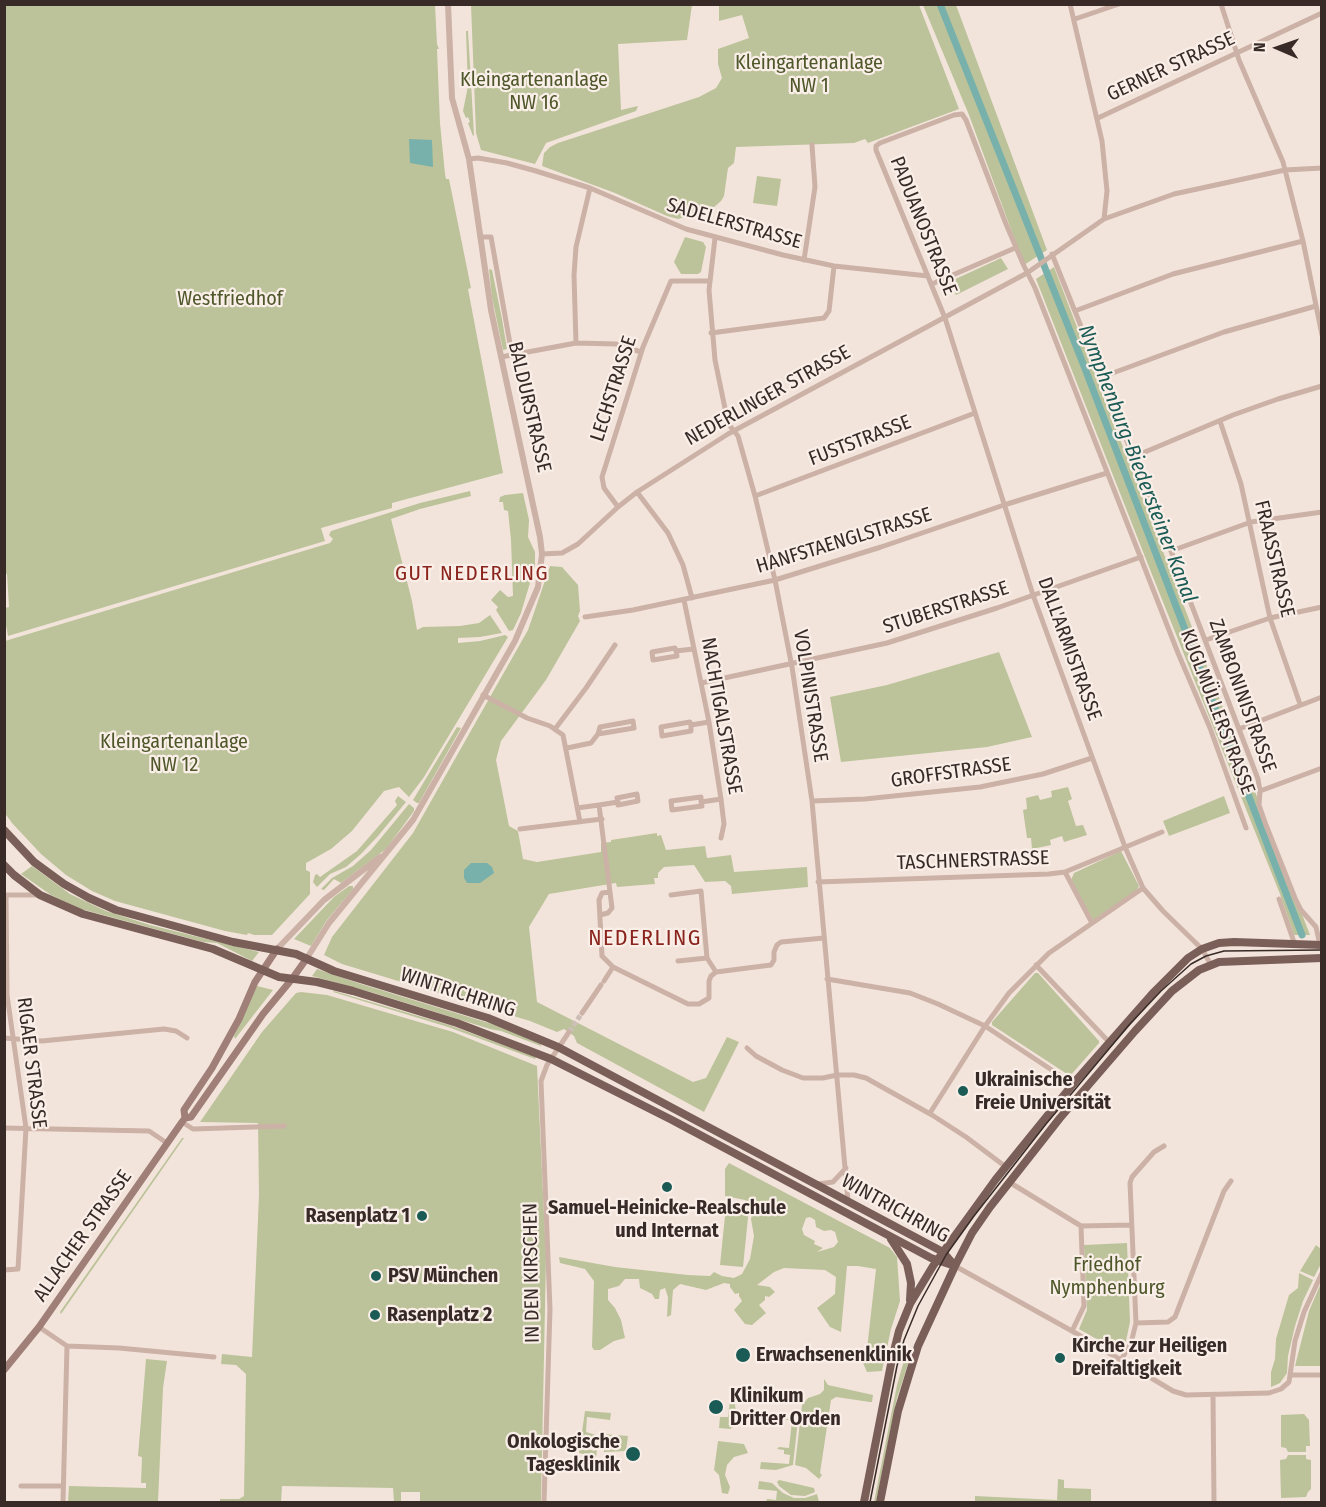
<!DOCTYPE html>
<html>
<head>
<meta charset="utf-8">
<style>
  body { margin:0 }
  #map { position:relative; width:1326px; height:1507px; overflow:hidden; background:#f3e4db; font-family:"Fira Sans Condensed",sans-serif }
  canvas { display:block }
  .frame { position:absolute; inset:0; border:6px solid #372a27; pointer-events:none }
  .north { position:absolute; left:1248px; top:18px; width:60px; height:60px; -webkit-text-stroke:4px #faefe8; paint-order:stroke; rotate:272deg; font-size:16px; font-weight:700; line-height:24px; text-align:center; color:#372a27 }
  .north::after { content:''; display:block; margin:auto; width:21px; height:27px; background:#372a27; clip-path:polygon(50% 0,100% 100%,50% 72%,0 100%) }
</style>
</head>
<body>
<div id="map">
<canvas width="1326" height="1507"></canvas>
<div class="frame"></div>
<div class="north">N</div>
</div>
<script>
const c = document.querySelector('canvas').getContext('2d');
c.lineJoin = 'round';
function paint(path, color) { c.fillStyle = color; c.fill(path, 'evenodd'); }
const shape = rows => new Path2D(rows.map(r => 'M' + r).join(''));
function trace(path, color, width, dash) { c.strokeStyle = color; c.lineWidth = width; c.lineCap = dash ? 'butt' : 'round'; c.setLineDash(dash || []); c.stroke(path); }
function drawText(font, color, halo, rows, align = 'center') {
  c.font = font + ' "Fira Sans Condensed",sans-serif'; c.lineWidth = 4.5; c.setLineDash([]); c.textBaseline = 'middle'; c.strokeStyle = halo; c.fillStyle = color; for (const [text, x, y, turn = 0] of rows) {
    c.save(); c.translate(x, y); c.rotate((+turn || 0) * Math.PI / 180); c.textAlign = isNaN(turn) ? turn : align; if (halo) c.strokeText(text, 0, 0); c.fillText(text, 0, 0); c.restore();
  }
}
paint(shape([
  [5,5,435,5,437,44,439,49,437,49,440,123,445,174,446,179,449,179,471,288,468,289,503,473,392,503,392,508,321,528,325,541,8,636,5,620,5,608,9,607,7,574,5,574],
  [471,5,471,4,692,5,687,40,618,44,621,110,638,106,636,111,546,143,535,164,481,150,476,133],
  [719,5,919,5,959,109,868,143,865,139,854,143,736,147,734,163,728,168,724,196,721,201,713,208,678,219,667,216,615,193,542,166,544,153,550,147,558,143,699,97,716,88,722,78,718,64,718,49,749,38,742,15,719,21],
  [923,5,956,5,1047,250,1024,265,969,115],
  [466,31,468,31,474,135,473,136,468,123,470,122,468,117,466,118,463,111,468,86],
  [757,176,781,179,777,206,753,203],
  [685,237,703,242,706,247,701,272,698,274,681,274,674,262],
  [1001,258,1008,269,956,295,949,282],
  [1054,267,1310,935,1294,935,1280,894,1149,567,1036,279],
  [489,269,492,270,502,319,507,349,503,350,492,297],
  [470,491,471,496,420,509,391,519,412,601,417,630,423,627,460,626,479,623,490,615,502,633,480,637,458,638,458,643,480,641,505,635,508,637,424,777,409,797,399,787,384,791,352,831,331,849,306,863,306,870,310,872,310,894,272,935,254,935,248,933,247,935,225,931,115,901,92,891,66,875,41,854,12,823,4,812,5,641,330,543,333,539,329,535,331,531,420,503],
  [523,493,529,520,528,537,535,552,535,566,521,613,513,630,509,631,496,610,498,607,491,600,500,590,508,597,513,596,511,540,508,511,504,510,503,502,499,502,500,497,505,495],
  [550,566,562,567,578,585,580,611,578,616,580,621,546,680,501,741,496,760,509,826,518,831,523,859,537,862,601,852,601,843,611,842,611,840,657,833,657,836,661,835,666,850,705,846,707,858,731,855,734,872,807,867,808,887,732,894,731,886,725,881,705,882,694,865,664,867,658,873,658,878,654,878,655,884,617,887,616,883,549,894,529,927,537,1002,693,1082,706,1078,727,1037,739,1042,704,1112,577,1043,574,1036,564,1029,557,1032,530,1021,342,964,324,955,332,937,413,833,528,630],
  [999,652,1032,737,987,747,841,762,830,697,887,685],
  [457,727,461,728,419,803,417,803,413,800],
  [1068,787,1072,799,1068,801,1076,826,1083,825,1087,835,1064,842,1062,836,1050,840,1051,845,1032,849,1031,838,1027,838,1023,810,1027,809,1026,798,1038,795,1040,800,1052,797,1051,791],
  [398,796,406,802,378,836,361,854,346,867,330,874,317,887,313,882,315,875,317,874,320,877,357,851,397,805,395,801],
  [1224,796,1230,813,1169,836,1163,821],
  [409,804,414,808,414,811,386,849,341,883,334,879,324,890,321,889,332,878,353,866,371,850],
  [1121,851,1139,886,1137,890,1093,920,1071,880,1074,873],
  [32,866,70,894,106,911,150,925,259,952,252,961,217,943,203,942,81,909,51,895,21,874],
  [349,886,353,886,353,889,327,920,311,946,294,939,334,897],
  [317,969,361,984,495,1025,541,1044,541,1046,501,1031,490,1029,374,993,312,976],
  [1035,973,1038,973,1099,1041,1099,1043,1070,1076,992,1025,992,1022],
  [257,986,273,990,235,1039,234,1036],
  [334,991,449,1025,536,1057,535,1059,448,1027,333,992],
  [301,992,327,995,453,1032,537,1066,546,1258,541,1502,420,1502,420,1492,401,1492,401,1502,394,1502,393,1488,282,1486,281,1502,220,1502,220,1499,239,1499,244,1496,246,1374,236,1365,221,1364,222,1354,252,1357,259,1195,258,1123,200,1122,262,1032,296,993],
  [182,1138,184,1138,61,1314,60,1312],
  [729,1163,890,1248,897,1257,900,1301,891,1329,882,1371,867,1372,860,1356,861,1349,867,1349,876,1269,858,1266,847,1266,841,1332,830,1327,817,1308,835,1294,836,1277,825,1270,784,1268,774,1272,757,1285,770,1287,775,1292,769,1297,765,1296,765,1300,759,1305,766,1313,752,1325,745,1324,734,1310,742,1301,739,1296,739,1293,735,1294,730,1287,730,1284,724,1283,706,1290,680,1284,673,1290,671,1315,667,1317,668,1297,665,1288,660,1290,659,1299,655,1299,652,1294,640,1288,639,1279,625,1279,619,1286,608,1289,608,1300,615,1308,621,1320,625,1338,614,1341,600,1350,594,1350,592,1347,594,1281,585,1269,560,1263,559,1257,615,1267,688,1275,710,1276,714,1272,722,1276,734,1278,742,1274,750,1259,754,1236,751,1219,753,1209,745,1200,725,1196,725,1169],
  [810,1217,815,1220,816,1227,824,1231,831,1230,835,1232,838,1242,834,1247,817,1252,823,1248,814,1244,815,1241,804,1235,802,1229,806,1218],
  [726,1206,749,1208,743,1267,720,1265],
  [1127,1243,1130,1322,1126,1341,1119,1352,1079,1329,1087,1310,1084,1245],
  [1316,1245,1321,1249,1321,1264,1314,1277,1300,1271],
  [1299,1273,1313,1280,1303,1301,1295,1326,1288,1356,1287,1373,1280,1383,1271,1387,1271,1372,1275,1359,1276,1339,1289,1295,1298,1288],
  [1321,1283,1321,1366,1295,1366,1309,1311],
  [907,1350,912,1352,897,1398,876,1502,874,1502,897,1385],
  [146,1359,167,1361,163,1388,158,1502,68,1502,69,1486,146,1488,146,1483,141,1483,142,1457,138,1456],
  [824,1379,828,1385,873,1395,872,1402,870,1402,836,1397,831,1400,820,1473,822,1475,819,1479,806,1468,795,1465,802,1405,808,1398,820,1394,824,1390],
  [731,1393,735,1393,736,1396,735,1406,738,1415,737,1425,730,1429,719,1428,720,1417,728,1417],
  [585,1411,611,1413,610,1420,587,1417,586,1432,599,1436,597,1446,589,1445,588,1449,594,1451,597,1449,596,1457,579,1453],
  [1304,1414,1309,1420,1310,1446,1306,1446,1306,1452,1288,1452,1286,1448,1281,1447,1281,1415],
  [783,1418,798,1420,793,1465,776,1470,760,1469,761,1462,789,1464,790,1455,784,1454,784,1450,777,1449,779,1447,789,1448,792,1421,783,1419],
  [602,1434,628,1436,626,1451,604,1452,604,1445,601,1445],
  [718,1441,744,1444,748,1453,734,1457,727,1465,725,1475,730,1487,728,1494,722,1493,719,1475,714,1470],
  [1288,1455,1306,1455,1306,1459,1311,1460,1311,1489,1308,1492,1306,1497,1281,1498,1280,1460,1286,1459],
  [1058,1479,1064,1480,1064,1488,1091,1489,1091,1502,975,1501,975,1496,1057,1500],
  [779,1480,814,1488,815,1492,805,1496,791,1495,779,1486,777,1482],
  [759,1481,772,1483,783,1493,794,1498,805,1498,817,1494,819,1502,766,1502,767,1499,776,1500,777,1491,758,1489]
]), '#bcc39a');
paint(shape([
  [409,139,432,140,433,167,410,163],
  [471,863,487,863,492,867,494,873,480,883,467,883,464,878,464,870]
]), '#78b1ab');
trace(shape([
  [940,4,1084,366,1302,935]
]), '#78b1ab', 7);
trace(shape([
  [569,1032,582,1013]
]), '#cdbfb7', 5, [5, 2.5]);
trace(shape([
  [1070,4,1102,141,1107,191,1104,219],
  [1221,4,1239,60,1283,162,1303,241,1322,335],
  [1075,19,1119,4],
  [1098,118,1322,13],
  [469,159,478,158,507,163,536,171,590,188,686,229,783,255,834,266,928,276],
  [480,237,491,237,512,355],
  [715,238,709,290,715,360,727,418,730,426,738,436,755,496,775,580,792,667,812,801,848,1201],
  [1052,254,1171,551,1258,779,1260,791,1259,805,1266,825,1295,898,1301,910,1316,927,1320,945],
  [804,260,815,187,812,145],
  [932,284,1015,248],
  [1075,311,1173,274,1303,241],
  [711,333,824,318,829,311,834,266],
  [576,343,574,275,576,247,590,188],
  [501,357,576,343,616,344,641,352],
  [1102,377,1224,332,1316,306],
  [1220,421,1241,484,1270,618,1300,704],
  [1133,457,1233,415,1278,399,1322,386],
  [637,492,668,533,683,565,692,598],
  [755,496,975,413],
  [618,507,604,488,602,477,643,347,671,281,709,281],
  [1171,551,1251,522,1322,512],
  [542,554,562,553,578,544,618,507,637,492,728,434,1027,273,1104,219,1174,194,1285,170,1322,168],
  [684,600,709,722,721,799,724,824,721,838],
  [585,617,633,610,775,580,881,547,1004,505,1107,473],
  [1206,640,1270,618,1322,607],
  [676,651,677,656,653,660,652,652,675,648,676,651,693,649],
  [701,683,887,643,997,608,1141,557],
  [483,695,527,718,550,726,563,735,580,822],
  [691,725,691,731,662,736,661,727,690,722,691,725,709,722],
  [555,729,586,688,615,645],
  [1239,729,1322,697],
  [567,748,591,743,598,734,600,727,633,721,634,728,598,734],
  [1260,791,1322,768],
  [812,801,865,799,980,787,1043,774,1092,758],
  [701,802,701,797,671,801,672,810,702,806,701,802,721,799],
  [599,805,618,802,618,805,638,801,637,794,617,798,618,802],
  [577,808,599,805,612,908,608,913,600,915],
  [520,829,602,819],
  [1065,872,1092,923],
  [818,882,1049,874,1065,872,1162,832],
  [610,892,602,893,599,900,602,956,613,967,688,1004,699,1004,709,998,709,981,711,976,716,972,771,965,774,960,774,952,777,945,781,942,824,938],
  [4,895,40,895],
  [671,895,701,891,707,958,716,972],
  [1279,899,1295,945],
  [678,961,707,958],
  [1036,965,1109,1042],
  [1211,965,1202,949,1163,911,1143,888,1125,847,1033,595,945,318,876,150,876,146,880,143,954,115,962,114,966,120,1006,224,1024,266,1035,288,1178,653,1210,728,1246,828],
  [827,979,910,993,938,1004,985,1026,1073,1084],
  [604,981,613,967],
  [582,1013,601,985],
  [4,1038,42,1041,164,1029,176,1031,187,1038],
  [747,1048,756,1056,782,1070,803,1078,823,1078,837,1075,854,1075,866,1078,932,1115,966,1137,1006,1167],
  [930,1113,985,1026,1009,993,1049,953,1143,888],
  [182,1122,193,1129,284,1126],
  [4,1128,149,1131,167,1143],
  [1009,1182,1081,1226,1131,1225],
  [818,1184,833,1182,846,1168],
  [955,1266,1072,1331,1173,1391,1186,1395,1269,1393,1281,1389,1289,1382,1295,1341,1304,1312,1322,1273],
  [4,1270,18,1269,26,1128,7,995,6,896],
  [1136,1323,1168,1322,1175,1317,1224,1191,1231,1181],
  [39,1327,67,1346,63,1502],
  [1072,1331,1084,1306,1081,1226],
  [67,1346,119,1348,214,1357],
  [1121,1360,1131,1343,1136,1323,1130,1183,1132,1177,1154,1152,1164,1146],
  [1291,1375,1322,1375],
  [1213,1395,1214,1502],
  [21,1486,63,1486],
  [544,1502,550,1309,541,1081,547,1065,569,1032]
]), '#ccb1a6', 5);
trace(shape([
  [277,949,324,900,380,857],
  [307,958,329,923,413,820,515,641,538,587,542,554,540,537,491,310,469,159,452,98,448,4]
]), '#ccb1a6', 6);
trace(shape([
  [185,1118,191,1117,263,1014,292,979,307,958],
  [4,1370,39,1327,182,1122,185,1118,184,1110,212,1068,239,1019,255,982,277,949]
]), '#9f7f77', 7);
trace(shape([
  [4,830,34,862,64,884,89,898,116,910,233,942,296,954,334,971,488,1018,558,1047,943,1252,955,1266],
  [4,865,14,875,40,895,83,914,213,949,279,977,317,982,353,991,457,1023,551,1059,672,1120,931,1258,955,1266],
  [891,1239,907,1264,911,1283,910,1300],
  [864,1502,892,1359,899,1331,910,1304,933,1266,996,1179,1073,1084,1154,992,1188,958,1202,949,1219,943,1234,942,1322,945],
  [880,1502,898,1411,909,1375,918,1346,955,1266,972,1233,990,1207,1060,1118,1135,1031,1172,991,1199,970,1219,962,1322,958]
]), '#7a5e58', 8);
trace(shape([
  [870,1502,897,1366,904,1340,918,1306,946,1255,974,1216,1046,1124,1129,1025,1161,991,1191,964,1206,956,1224,951,1322,950]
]), '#372a27', 1.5);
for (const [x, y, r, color] of [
  [963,1091,6,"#1b5b55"],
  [667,1187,6,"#1b5b55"],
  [422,1216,6,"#1b5b55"],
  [376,1276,6,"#1b5b55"],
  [375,1315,6,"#1b5b55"],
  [743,1355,8,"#1b5b55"],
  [1060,1358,6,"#1b5b55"],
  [716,1407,8,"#1b5b55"],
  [633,1454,8,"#1b5b55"]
]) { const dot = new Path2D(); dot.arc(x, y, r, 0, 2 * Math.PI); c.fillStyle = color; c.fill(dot); trace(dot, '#faefe8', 2); }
drawText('20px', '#4e572a', '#faefe8', [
  ["Kleingartenanlage",809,63],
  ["NW 1",809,86],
  ["Kleingartenanlage",534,80],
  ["NW 16",534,103],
  ["Westfriedhof",230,299],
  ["Kleingartenanlage",174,742],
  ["NW 12",174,765],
  ["Friedhof",1107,1265],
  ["Nymphenburg",1107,1288]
]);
drawText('20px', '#372a27', '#faefe8', [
  ["GERNER STRASSE",1171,67,-25],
  ["SADELERSTRASSE",734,224,16],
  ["PADUANOSTRASSE",923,226,68],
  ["LECHSTRASSE",614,389,-72],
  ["NEDERLINGER STRASSE",768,396,-29],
  ["BALDURSTRASSE",529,407,77],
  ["FUSTSTRASSE",860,441,-21],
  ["HANFSTAENGLSTRASSE",844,541,-17],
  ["FRAASSTRASSE",1274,559,77],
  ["STUBERSTRASSE",946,608,-18],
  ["DALL'ARMISTRASSE",1069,649,70],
  ["VOLPINISTRASSE",810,696,81],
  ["ZAMBONINISTRASSE",1242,696,70],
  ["KUGLMÜLLERSTRASSE",1217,712,69],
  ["NACHTIGALSTRASSE",721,716,80],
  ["GROFFSTRASSE",951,773,-8],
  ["TASCHNERSTRASSE",973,861,-2],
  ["WINTRICHRING",458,993,18],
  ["RIGAER STRASSE",31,1063,83],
  ["WINTRICHRING",895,1209,29],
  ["ALLACHER STRASSE",83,1236,-55],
  ["IN DEN KIRSCHEN",532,1273,-91]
]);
drawText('bold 20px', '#372a27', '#faefe8', [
  ["Ukrainische",975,1080],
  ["Freie Universität",975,1103],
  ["Samuel-Heinicke-Realschule",667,1208,"center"],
  ["und Internat",667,1231,"center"],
  ["Rasenplatz 1",410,1216,"right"],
  ["PSV München",388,1276],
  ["Rasenplatz 2",387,1315],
  ["Kirche zur Heiligen",1072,1346],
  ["Dreifaltigkeit",1072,1369],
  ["Erwachsenenklinik",756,1355],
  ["Klinikum",730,1396],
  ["Dritter Orden",730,1419],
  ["Onkologische",620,1442,"right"],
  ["Tagesklinik",620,1465,"right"]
], 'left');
drawText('italic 21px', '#1b5b55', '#faefe8', [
  ["Nymphenburg-Biedersteiner Kanal",1137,464,69]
]);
c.letterSpacing = '1.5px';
drawText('21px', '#8a251d', '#faefe8', [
  ["GUT NEDERLING",472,574]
]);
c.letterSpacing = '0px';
c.letterSpacing = '1.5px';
drawText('22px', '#8a251d', '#faefe8', [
  ["NEDERLING",645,939]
]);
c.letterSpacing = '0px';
</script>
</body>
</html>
